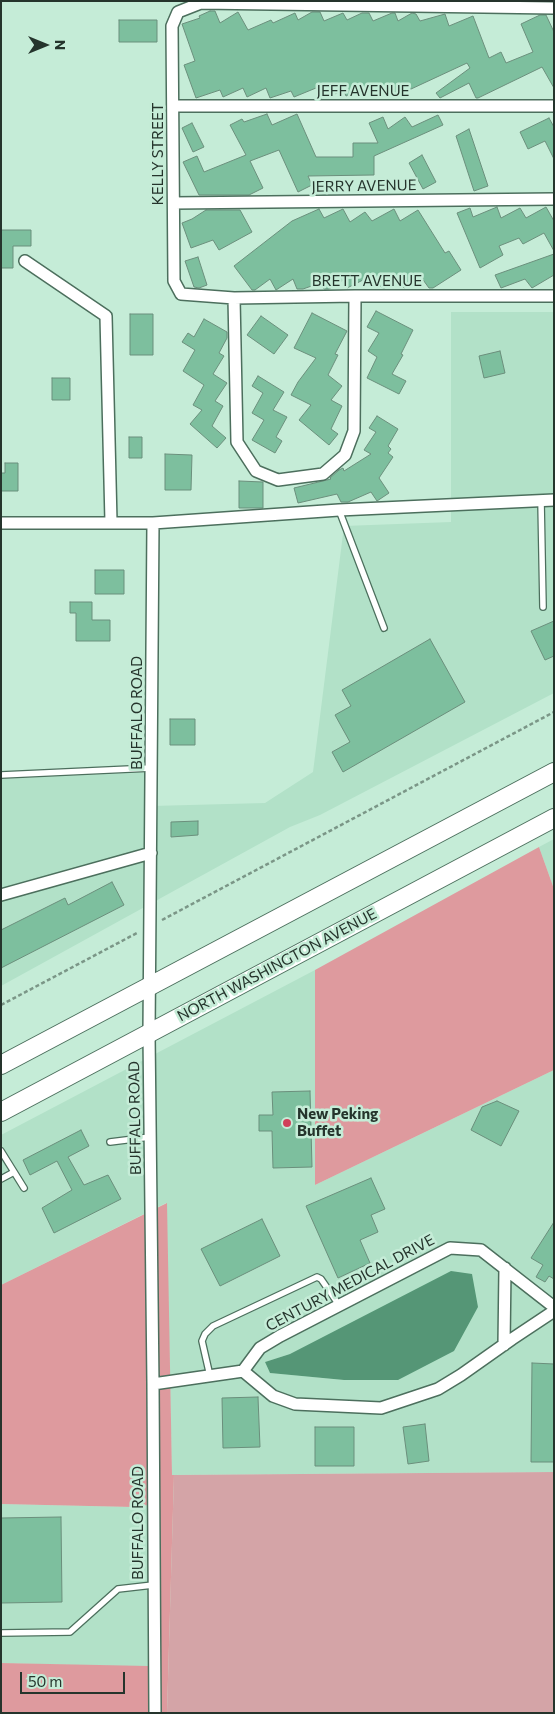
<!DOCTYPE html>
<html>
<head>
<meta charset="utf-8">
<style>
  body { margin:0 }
  #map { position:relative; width:555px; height:1714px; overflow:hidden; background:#c5ecd7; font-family:Commissioner,sans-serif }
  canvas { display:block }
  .frame { position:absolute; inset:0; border:2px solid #25342c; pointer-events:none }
  .north { position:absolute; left:20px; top:20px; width:50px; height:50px; -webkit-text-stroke:4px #c5ecd7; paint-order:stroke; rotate:90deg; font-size:14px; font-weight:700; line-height:20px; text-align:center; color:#25342c }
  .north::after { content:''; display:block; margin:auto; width:18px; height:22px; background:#25342c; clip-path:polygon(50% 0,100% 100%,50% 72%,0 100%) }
  .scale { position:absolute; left:20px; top:1672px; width:105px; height:22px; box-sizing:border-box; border:2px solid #25342c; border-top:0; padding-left:6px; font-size:15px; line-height:18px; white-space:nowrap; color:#25342c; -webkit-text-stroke:4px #c5ecd7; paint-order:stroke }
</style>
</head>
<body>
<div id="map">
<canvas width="555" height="1714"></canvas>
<div class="frame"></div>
<div class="north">N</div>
<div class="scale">50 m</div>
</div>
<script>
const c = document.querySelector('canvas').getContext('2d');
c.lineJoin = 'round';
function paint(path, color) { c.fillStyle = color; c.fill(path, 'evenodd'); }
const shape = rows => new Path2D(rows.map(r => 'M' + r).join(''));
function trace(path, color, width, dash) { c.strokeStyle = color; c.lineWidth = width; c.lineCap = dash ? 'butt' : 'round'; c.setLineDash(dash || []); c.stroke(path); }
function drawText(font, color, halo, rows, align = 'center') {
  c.font = font + ' Commissioner,sans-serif'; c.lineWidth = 5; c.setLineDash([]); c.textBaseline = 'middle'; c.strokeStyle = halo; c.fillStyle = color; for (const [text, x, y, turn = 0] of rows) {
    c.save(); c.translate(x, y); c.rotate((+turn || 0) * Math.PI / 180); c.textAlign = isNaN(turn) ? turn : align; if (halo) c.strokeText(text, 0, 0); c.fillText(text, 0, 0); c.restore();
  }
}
paint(shape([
  [451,312,554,312,554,693,320,815,290,827,1,986,1,779,158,772,152,806,265,803,313,772,344,526,451,522],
  [554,839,554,889,539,847],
  [315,970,315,1185,554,1070,554,1472,172,1475,166,1203,1,1285,1,1135],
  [290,1354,398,1380,344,1380,270,1373,265,1362],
  [1,1504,133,1507,148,1504,148,1667,1,1663]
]), '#b2e1c8');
paint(shape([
  [554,1472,554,1713,167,1713,174,1475]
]), '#d4a4a7');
paint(shape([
  [539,847,554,889,554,1070,315,1185,315,970],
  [167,1203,172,1475,174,1475,167,1713,1,1713,1,1663,148,1666,148,1505,133,1507,1,1504,1,1285]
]), '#de9a9e');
paint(shape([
  [451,1271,472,1274,478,1307,454,1351,398,1380,344,1380,270,1373,265,1362,290,1354]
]), '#559676');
const building = shape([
  [210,11,215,11,220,23,238,12,248,30,271,20,273,23,295,13,298,20,312,12,320,12,324,21,343,13,347,20,362,13,369,13,373,21,392,13,395,13,398,21,412,13,416,14,420,21,445,14,449,26,473,16,489,58,501,52,506,63,533,52,521,24,540,15,546,15,554,32,554,88,542,67,478,98,476,98,469,83,440,98,436,93,470,68,467,63,396,96,393,89,373,97,369,86,346,96,344,91,321,98,316,88,294,97,291,91,270,98,266,88,247,97,243,88,223,97,220,90,196,98,184,65,195,61,182,24,200,18,199,16,210,11],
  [119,20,157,20,157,42,119,42,119,20],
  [267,114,272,125,297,114,316,157,353,157,353,143,378,143,369,123,383,117,388,129,405,117,412,127,438,115,443,125,374,156,374,175,308,176,312,185,298,192,279,150,250,161,263,188,249,195,199,195,183,162,197,156,204,172,246,155,230,125,242,119,244,122,267,114],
  [549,118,554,127,554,159,545,141,528,149,520,132,549,118],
  [192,123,204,147,193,152,182,128,192,123],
  [469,129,488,186,474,191,456,136,469,129],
  [422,155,436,182,423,189,409,163,422,155],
  [497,207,501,218,520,208,526,218,546,207,554,221,554,251,544,233,523,244,519,238,499,246,503,255,480,268,457,213,470,208,473,217,497,207],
  [319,209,324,218,343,209,350,222,365,212,372,221,394,209,400,221,418,210,445,253,449,251,461,270,433,288,429,288,421,277,404,288,395,276,385,288,383,288,369,277,347,288,343,280,329,289,324,289,320,283,303,289,297,289,293,279,276,290,270,279,255,290,252,290,234,266,292,221,319,209],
  [206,210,240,210,252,232,219,250,213,240,191,248,182,223,192,219,206,210],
  [1,230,31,230,31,246,13,246,13,268,1,268,1,230],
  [554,254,554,275,532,288,525,279,501,288,495,275,554,254],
  [198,257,207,285,199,288,194,287,185,261,198,257],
  [376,311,413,330,401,354,403,355,392,374,406,381,399,394,367,378,377,357,368,351,379,333,367,327,376,311],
  [312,313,347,331,335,354,338,355,328,375,342,386,331,400,342,406,331,429,338,434,329,445,299,420,311,405,291,395,298,382,316,358,294,348,312,313],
  [130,314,153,314,153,355,130,355,130,314],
  [261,316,288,335,274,354,247,335,261,316],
  [204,319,227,332,227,338,219,353,224,356,213,374,227,383,215,401,223,406,212,426,226,438,217,448,190,424,202,410,193,405,204,385,183,371,195,350,182,342,188,333,194,337,204,319],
  [500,351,505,373,484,378,479,356,500,351],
  [258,376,284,392,273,410,287,417,276,437,282,441,275,453,252,440,264,420,252,413,263,393,252,386,258,376],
  [52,378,70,378,70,400,52,400,52,378],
  [377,416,398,429,388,446,391,449,388,453,393,457,379,478,389,493,377,501,371,492,348,502,341,502,337,494,298,503,294,488,331,479,330,478,339,470,343,468,344,471,371,454,364,450,376,432,369,428,377,416],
  [129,437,142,437,142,458,129,458,129,437],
  [165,454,192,455,191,490,165,490,165,454],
  [5,463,18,463,18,491,1,491,1,473,5,473,5,463],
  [239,481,263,482,263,508,239,508,239,481],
  [95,570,124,570,124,594,95,594,95,570],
  [70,602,92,602,92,620,110,620,110,641,76,641,76,613,70,613,70,602],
  [554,621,554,656,545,660,531,631,554,621],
  [430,639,465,702,343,772,332,752,350,742,335,715,351,706,342,690,430,639],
  [170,719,195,719,195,745,170,745,170,719],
  [198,821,198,835,171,837,171,822,198,821],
  [112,882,124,905,1,968,1,930,65,898,68,905,112,882],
  [310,1091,312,1167,273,1168,272,1131,259,1131,259,1115,273,1115,272,1092,310,1091],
  [497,1101,519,1111,501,1146,471,1130,482,1107,497,1101],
  [81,1130,89,1146,68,1157,84,1185,108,1175,121,1199,54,1233,42,1208,72,1190,57,1161,30,1175,23,1160,81,1130],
  [371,1178,385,1209,371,1215,378,1232,360,1240,370,1263,338,1278,306,1206,371,1178],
  [262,1219,280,1256,220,1286,201,1249,262,1219],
  [554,1222,554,1279,549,1276,545,1282,536,1277,543,1265,531,1258,554,1222],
  [532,1363,554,1364,554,1462,531,1462,532,1363],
  [258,1397,260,1447,223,1448,222,1398,258,1397],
  [425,1424,429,1461,408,1464,403,1427,425,1424],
  [315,1427,354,1427,354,1466,315,1466,315,1427],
  [61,1517,62,1602,1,1603,1,1518,61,1517]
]);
paint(building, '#7dbf9e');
trace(building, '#6b8f7c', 1);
const lane = shape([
  [541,501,543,607],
  [339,510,384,628],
  [1,775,152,768],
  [110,1142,150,1137],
  [1,1151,24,1188],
  [1,1179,14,1172],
  [210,1376,202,1341,205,1334,213,1326,317,1277,321,1279,339,1305],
  [1,1633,70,1632,118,1589,153,1585]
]);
const street = shape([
  [554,8,201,3,178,12,172,26,174,281,181,294,234,298,355,296,554,296],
  [173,106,554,106],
  [174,203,554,199],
  [25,261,106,316,111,522],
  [234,298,237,442,256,471,278,480,323,474,345,455,354,431,355,296],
  [1,523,153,523,339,510,554,500],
  [153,523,149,1034,153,1384,155,1713],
  [1,895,151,853],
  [504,1345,505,1268],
  [243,1371,273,1396,295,1404,381,1408,438,1389,461,1375,512,1339,554,1311],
  [153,1384,243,1371,260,1348,280,1336,450,1248,481,1250,554,1307]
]);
const primary = shape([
  [1,1065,554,772],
  [1,1112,554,818]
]);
trace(lane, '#4c6f5d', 8);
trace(street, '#4c6f5d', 14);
trace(primary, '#4c6f5d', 20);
trace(shape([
  [162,920,554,712],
  [1,1005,137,933]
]), '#7b9687', 2.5, [4, 2.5]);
trace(lane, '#fff', 5.5);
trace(street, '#fff', 11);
trace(primary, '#fff', 18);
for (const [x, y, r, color] of [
  [287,1123,5,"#d04059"]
]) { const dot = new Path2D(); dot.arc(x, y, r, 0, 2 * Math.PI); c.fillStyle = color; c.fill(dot); trace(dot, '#c5ecd7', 2); }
drawText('15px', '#25342c', '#c5ecd7', [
  ["JEFF AVENUE",363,91],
  ["KELLY STREET",158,154,-90],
  ["JERRY AVENUE",364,186,-1],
  ["BRETT AVENUE",367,281],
  ["BUFFALO ROAD",137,713,-90],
  ["NORTH WASHINGTON AVENUE",277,965,-28],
  ["BUFFALO ROAD",135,1118,-91],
  ["CENTURY MEDICAL DRIVE",350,1283,-28],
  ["BUFFALO ROAD",138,1523,-90]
]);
drawText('bold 15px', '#25342c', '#c5ecd7', [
  ["New Peking",297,1114],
  ["Buffet",297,1131]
], 'left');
</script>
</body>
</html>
